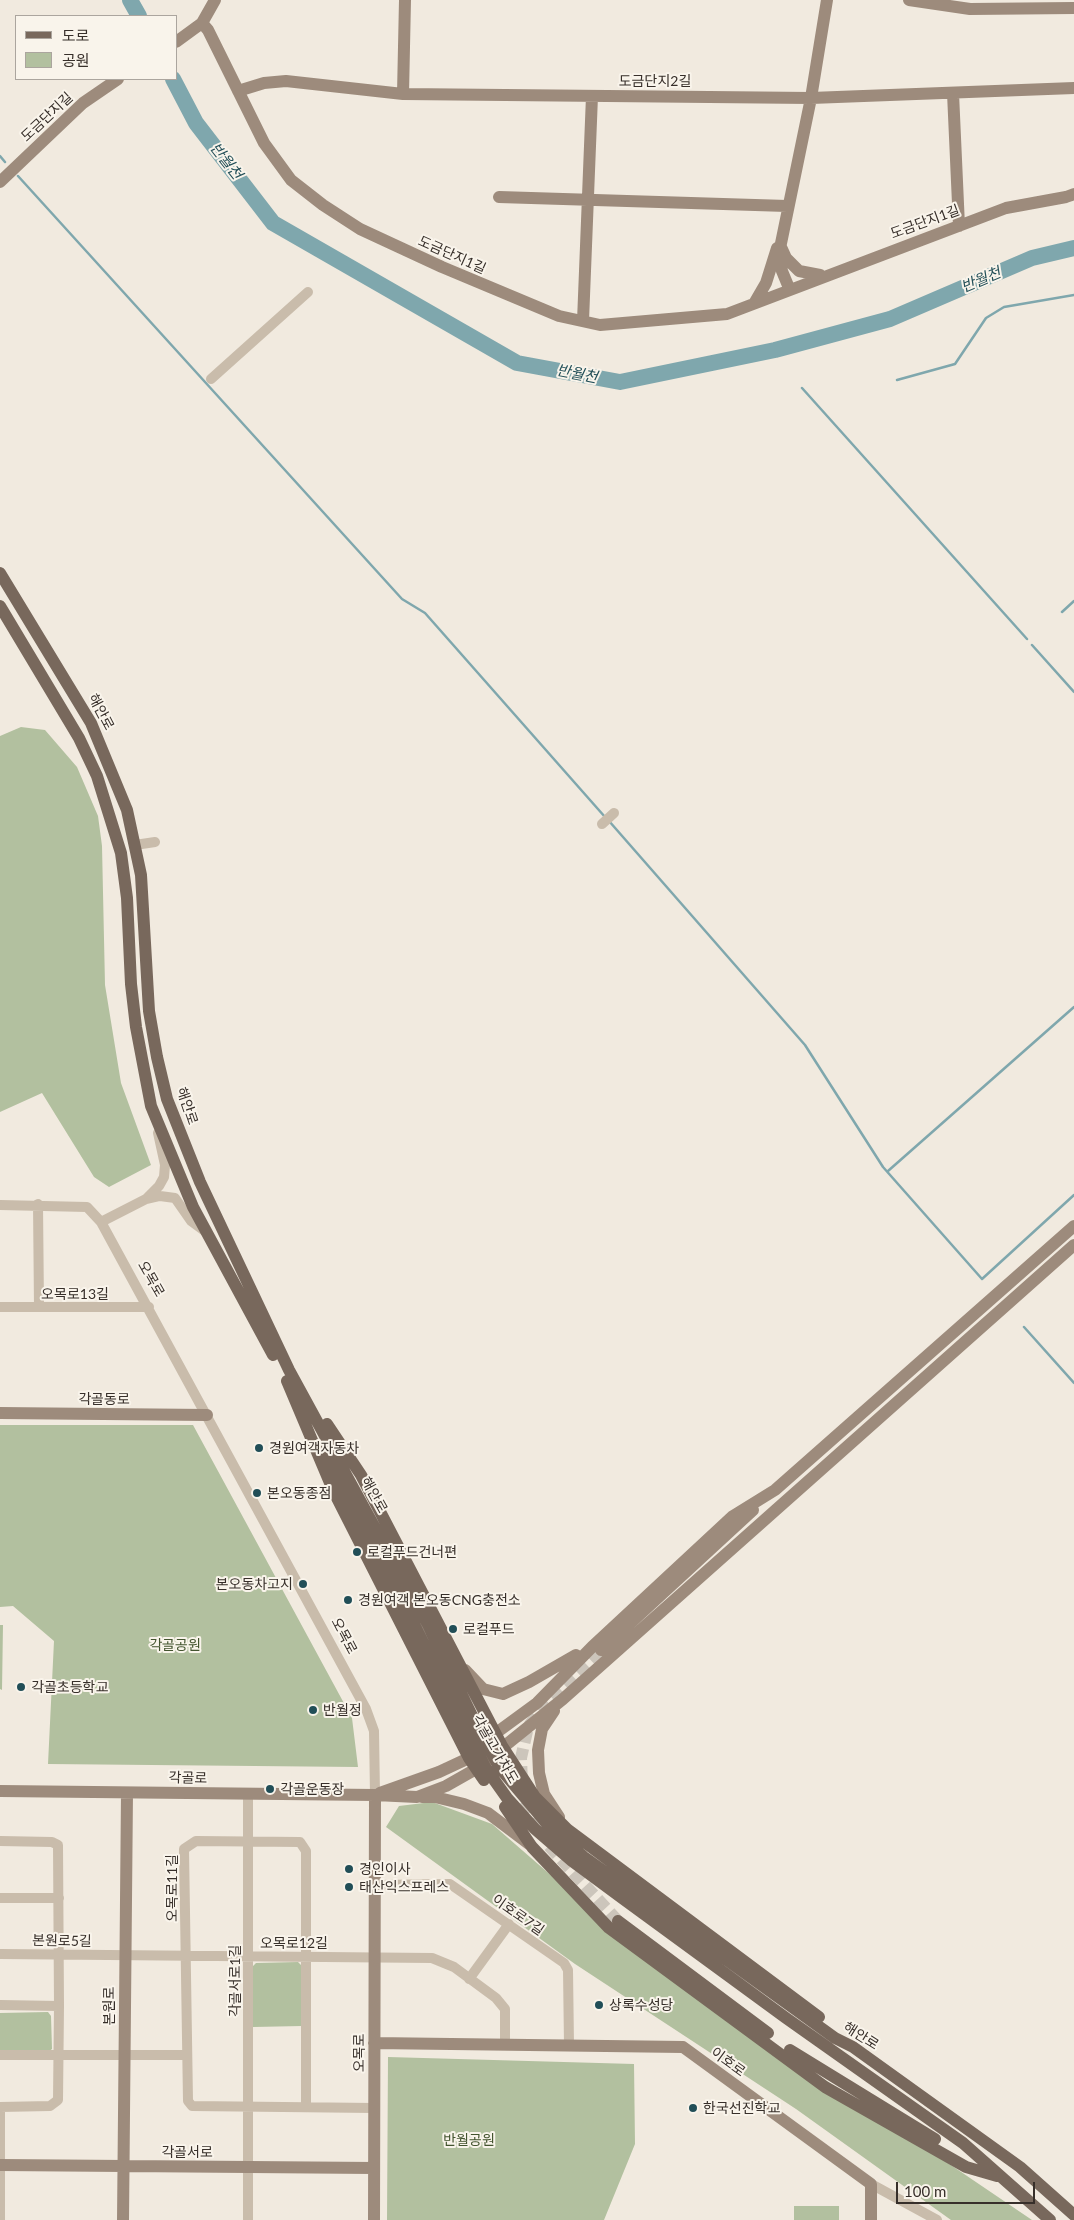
<!DOCTYPE html>
<html>
<head>
<meta charset="utf-8">
<style>
  body { margin:0 }
  #map { position:relative; width:1074px; height:2220px; overflow:hidden; background:#f1eadf; font-family:Lato,"Noto Sans KR",sans-serif }
  canvas { display:block }
  .legend { position:absolute; left:15px; top:15px; width:162px; height:65px; box-sizing:border-box; background:#f9f4eb; border:1px solid #aba59e; margin:0; padding:6px 9px; list-style:none; font-size:15px; color:#372f2a }
  .legend li { display:flex; align-items:center; gap:10px; height:25px }
  .legend b { width:25px; border:1px solid #aba59e }
  .scale { position:absolute; left:896px; top:2182px; width:139px; height:22px; box-sizing:border-box; border:2px solid #372f2a; border-top:0; padding-left:6px; font-size:15px; line-height:18px; white-space:nowrap; color:#372f2a; -webkit-text-stroke:4px #f9f4eb; paint-order:stroke }
</style>
</head>
<body>
<div id="map">
<canvas width="1074" height="2220"></canvas>
<ul class="legend">
<li><b style="height:6px;background:#78685c"></b>도로</li>
<li><b style="height:14px;background:#b2c09f"></b>공원</li>
</ul>
<div class="scale">100 m</div>
</div>
<script>
const c = document.querySelector('canvas').getContext('2d');
c.lineJoin = 'round';
function paint(path, color) { c.fillStyle = color; c.fill(path, 'evenodd'); }
const shape = rows => new Path2D(rows.map(r => 'M' + r).join(''));
function trace(path, color, width, dash) { c.strokeStyle = color; c.lineWidth = width; c.lineCap = dash ? 'butt' : 'round'; c.setLineDash(dash || []); c.stroke(path); }
function drawText(font, color, halo, rows, align = 'center') {
  c.font = font + ' Lato,"Noto Sans KR",sans-serif'; c.lineWidth = 4; c.setLineDash([]); c.textBaseline = 'middle'; c.strokeStyle = halo; c.fillStyle = color; for (const [text, x, y, turn = 0] of rows) {
    c.save(); c.translate(x, y); c.rotate((+turn || 0) * Math.PI / 180); c.textAlign = isNaN(turn) ? turn : align; if (halo) c.strokeText(text, 0, 0); c.fillText(text, 0, 0); c.restore();
  }
}
paint(shape([
  [21,727,45,730,77,767,98,816,102,846,105,985,121,1083,151,1165,109,1187,94,1177,42,1093,0,1112,0,736],
  [0,1425,193,1425,352,1718,358,1767,48,1764,54,1641,13,1606,0,1607],
  [0,1625,3,1625,2,1690,0,1689],
  [432,1802,492,1824,561,1884,604,1930,1032,2220,951,2220,796,2109,575,1964,386,1827,399,1806],
  [298,1962,301,1965,302,2026,253,2027,253,1966,256,1963],
  [48,2012,51,2016,52,2049,48,2052,0,2053,0,2013],
  [388,2057,634,2064,635,2144,604,2220,387,2220],
  [794,2206,839,2206,839,2220,794,2220]
]), '#b2c09f');
trace(shape([
  [0,156,5,162],
  [18,176,402,599,425,613,605,817],
  [897,380,955,364,986,318,1004,307,1074,295],
  [802,388,1027,639],
  [1062,612,1074,601],
  [1032,645,1074,692],
  [609,821,805,1045,883,1167,982,1279,1074,1195],
  [888,1171,1074,1007],
  [1024,1327,1074,1383]
]), '#7fa7ad', 2.5);
trace(shape([
  [130,0,139,16],
  [173,79,196,123,273,223,517,363,620,382,775,350,890,319,1032,258,1074,248]
]), '#7fa7ad', 16);
trace(shape([
  [538,1829,528,1811,522,1783,521,1758,528,1727,546,1702,601,1650],
  [549,1846,618,1921]
]), '#ccc5bb', 12, [12, 6]);
trace(shape([
  [211,379,308,292],
  [602,824,614,813],
  [135,845,155,842],
  [147,1199,160,1196,175,1198,191,1221,206,1232],
  [38,1204,39,1307],
  [0,1205,87,1207,101,1222,366,1709,374,1731,375,1795],
  [101,1222,146,1199,159,1186,164,1177,165,1165,158,1133],
  [0,1307,149,1307],
  [248,1794,248,2220],
  [0,1841,52,1842,58,1845,59,2006,58,2100,50,2106,0,2107],
  [374,1885,450,1884,564,1963,568,1970,569,2045],
  [0,1898,59,1898],
  [0,1954,432,1958,454,1967,496,1998,505,2009,505,2045],
  [469,1979,509,1924],
  [0,2005,59,2006],
  [0,2055,187,2055],
  [0,2107,0,2220],
  [306,2107,306,1851,300,1842,196,1841,184,1849,188,2101,192,2106,374,2108],
  [871,2184,937,2220]
]), '#c9bcab', 10);
trace(shape([
  [909,0,970,9,1074,8],
  [202,23,208,30,264,143,291,180,323,205,360,229,442,267,559,316,600,325,727,314,1006,208,1066,197,1074,194],
  [176,42,202,23,215,0],
  [238,91,264,83,286,81,403,94,811,98,1074,88],
  [953,93,959,226],
  [403,94,405,0],
  [0,182,83,103,118,79],
  [499,197,787,206],
  [781,247,786,258,799,271,820,275],
  [789,288,782,271,779,253,811,98,827,0],
  [755,302,766,283,777,248],
  [583,321,592,96],
  [0,1413,207,1415],
  [601,1650,753,1510],
  [465,1670,483,1689,503,1694,529,1682,576,1655],
  [554,1711,542,1729,538,1750,539,1773,544,1794,559,1817],
  [0,1791,375,1795,417,1797,446,1786,476,1769,563,1699,1074,1245],
  [380,1793,439,1772,469,1758,496,1733,537,1703,592,1647,733,1516,775,1490,1074,1226],
  [422,1797,435,1797,464,1804,488,1813,529,1844],
  [374,2043,683,2047,871,2184,871,2220],
  [0,2165,374,2168],
  [123,2220,127,1793],
  [374,2220,375,1795]
]), '#9d8b7c', 12);
trace(shape([
  [0,573,91,723,127,810,141,875,149,1011,157,1057,167,1099,200,1182,289,1370,428,1625,477,1726,499,1767,553,1831,584,1857,835,2038,853,2047,1020,2167,1074,2215],
  [0,606,79,738,97,776,121,853,127,898,131,984,136,1027,151,1106,193,1207,273,1355],
  [287,1381,333,1490,469,1758,484,1780],
  [327,1424,361,1475,502,1746,535,1797,567,1829,819,2017],
  [323,1450,417,1630,485,1767,507,1798,535,1829,572,1861,622,1898,786,2018,963,2143,1050,2220],
  [505,1807,532,1847,609,1928,825,2087,966,2167,997,2176],
  [618,1921,768,2033],
  [790,2050,935,2139]
]), '#78685c', 12);
for (const [x, y, r, color] of [
  [259,1448,5,"#214e57"],
  [257,1493,5,"#214e57"],
  [357,1552,5,"#214e57"],
  [303,1584,5,"#214e57"],
  [348,1600,5,"#214e57"],
  [453,1629,5,"#214e57"],
  [21,1687,5,"#214e57"],
  [313,1710,5,"#214e57"],
  [270,1789,5,"#214e57"],
  [349,1869,5,"#214e57"],
  [349,1887,5,"#214e57"],
  [599,2005,5,"#214e57"],
  [693,2108,5,"#214e57"]
]) { const dot = new Path2D(); dot.arc(x, y, r, 0, 2 * Math.PI); c.fillStyle = color; c.fill(dot); trace(dot, '#f9f4eb', 2); }
drawText('14px', '#372f2a', '#f9f4eb', [
  ["도금단지2길",655,81],
  ["도금단지길",47,117,-43],
  ["도금단지1길",925,222,-20],
  ["도금단지1길",452,255,24],
  ["해안로",101,712,62],
  ["해안로",187,1106,71],
  ["오목로",151,1279,60],
  ["오목로13길",75,1294],
  ["각골동로",104,1399],
  ["해안로",374,1495,61],
  ["오목로",344,1636,62],
  ["각골고가차도",495,1749,60],
  ["각골로",188,1778,1],
  ["오목로11길",172,1888,-90],
  ["이호로7길",518,1915,35],
  ["본원로5길",62,1941,1],
  ["오목로12길",294,1943],
  ["각골서로1길",235,1981,-90],
  ["본원로",109,2006,-90],
  ["해안로",861,2036,32],
  ["오목로",359,2053,-90],
  ["이호로",728,2062,36],
  ["각골서로",187,2152]
]);
drawText('14px', '#372f2a', '#f9f4eb', [
  ["경원여객자동차",269,1448],
  ["본오동종점",267,1493],
  ["로컬푸드건너편",367,1552],
  ["본오동차고지",293,1584,"right"],
  ["경원여객 본오동CNG충전소",358,1600],
  ["로컬푸드",463,1629],
  ["각골초등학교",31,1687],
  ["반월정",323,1710],
  ["각골운동장",280,1789],
  ["경인이사",359,1869],
  ["태산익스프레스",359,1887],
  ["상록수성당",609,2005],
  ["한국선진학교",703,2108]
], 'left');
drawText('14px', '#43542f', '#f9f4eb', [
  ["각골공원",175,1645],
  ["반월공원",469,2140]
]);
drawText('italic 15px', '#214e57', '#f9f4eb', [
  ["반월천",226,161,52],
  ["반월천",981,280,-23],
  ["반월천",577,374,11]
]);
</script>
</body>
</html>
